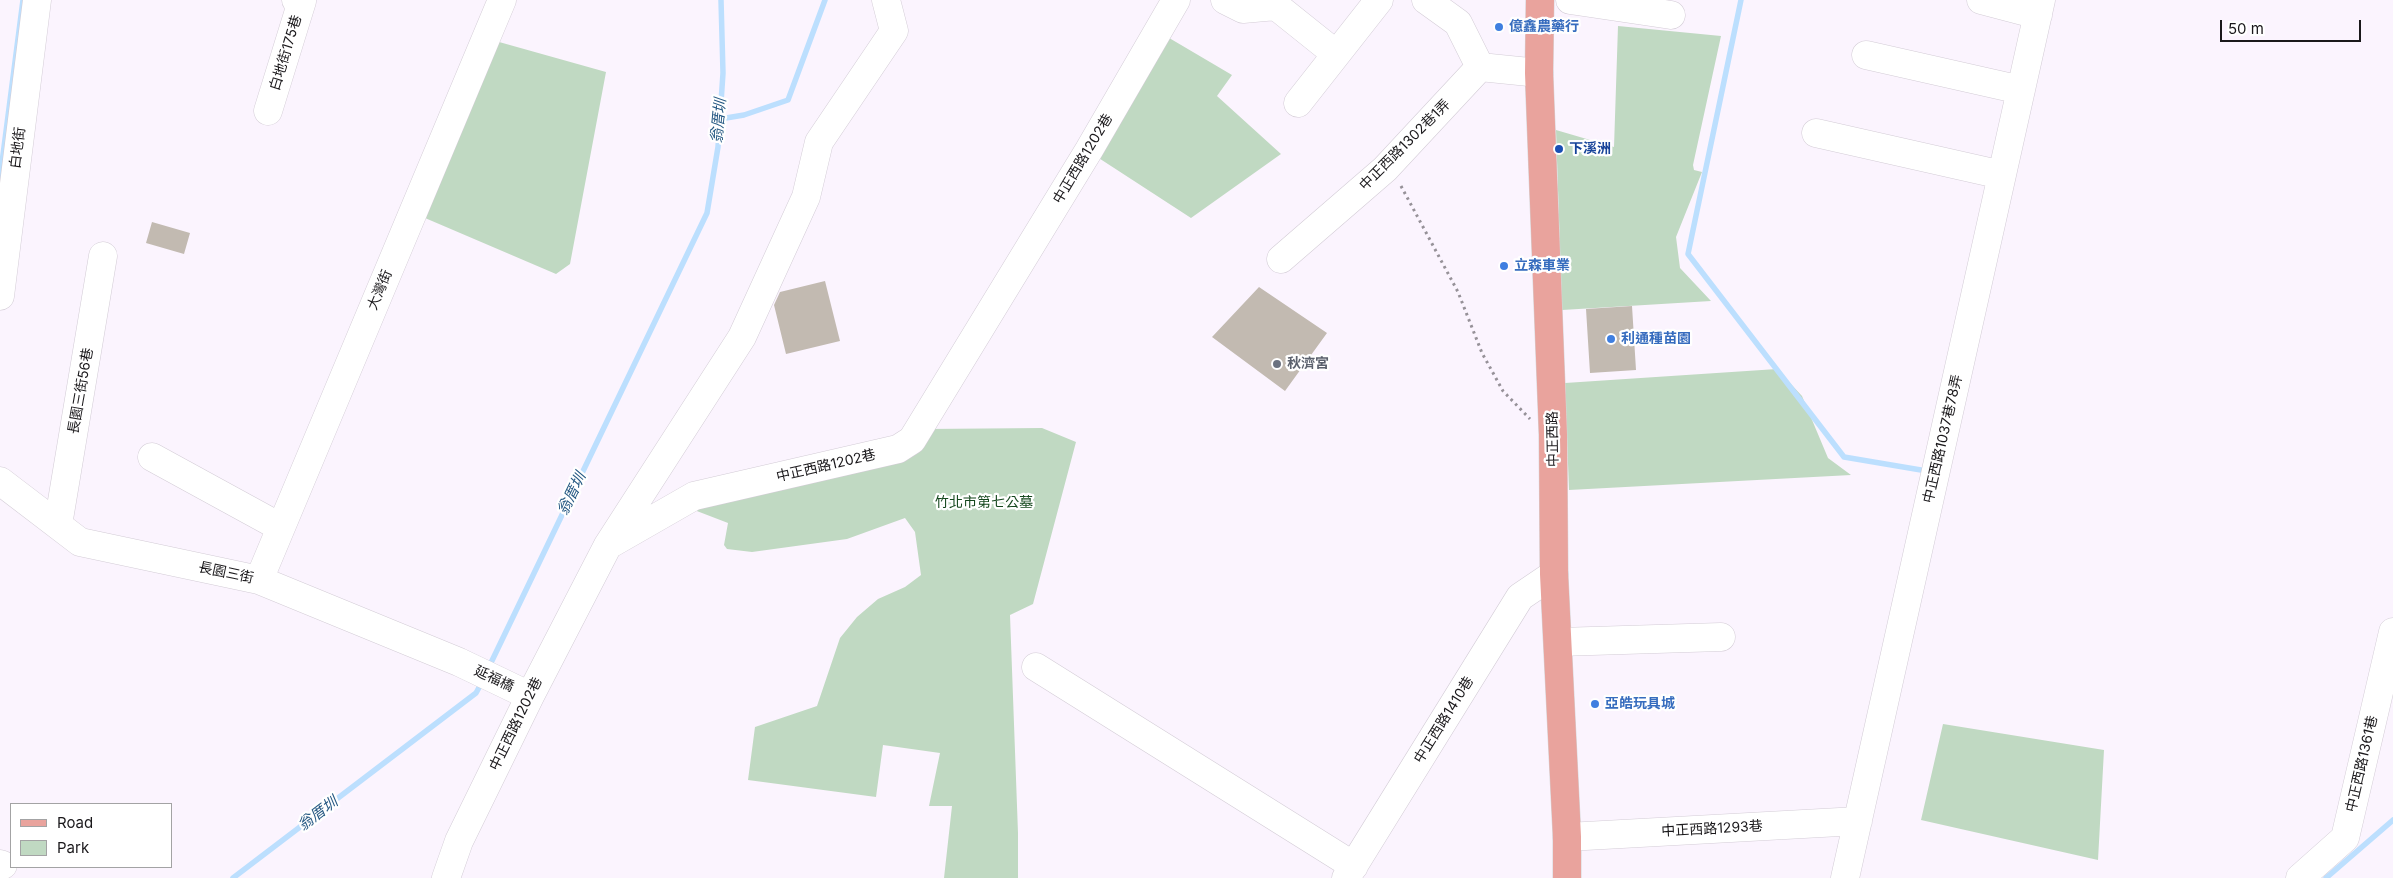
<!DOCTYPE html>
<html>
<head>
<meta charset="utf-8">
<style>
  body { margin:0 }
  #map { position:relative; width:2393px; height:878px; overflow:hidden; background:#fbf4fe; font-family:Inter,sans-serif }
  canvas { display:block }
  .legend { position:absolute; left:10px; top:803px; width:162px; height:65px; box-sizing:border-box; background:#fff; border:1px solid #a3a3a4; margin:0; padding:6px 9px; list-style:none; font-size:15px; color:#1a181b }
  .legend li { display:flex; align-items:center; gap:10px; height:25px }
  .legend b { width:25px; border:1px solid #a3a3a4 }
  .scale { position:absolute; left:2220px; top:20px; width:141px; height:22px; box-sizing:border-box; border:2px solid #1a181b; border-top:0; padding-left:6px; font-size:15px; line-height:18px; white-space:nowrap; color:#1a181b; -webkit-text-stroke:4px #fff; paint-order:stroke }
</style>
</head>
<body>
<div id="map">
<canvas width="2393" height="878"></canvas>
<ul class="legend">
<li><b style="height:6px;background:#e9a39d"></b>Road</li>
<li><b style="height:14px;background:#c0d9c2"></b>Park</li>
</ul>
<div class="scale">50 m</div>
</div>
<script>
const c = document.querySelector('canvas').getContext('2d');
c.lineJoin = 'round';
function paint(path, color) { c.fillStyle = color; c.fill(path, 'evenodd'); }
const shape = rows => new Path2D(rows.map(r => 'M' + r).join(''));
function trace(path, color, width, dash) { c.strokeStyle = color; c.lineWidth = width; c.lineCap = dash ? 'butt' : 'round'; c.setLineDash(dash || []); c.stroke(path); }
function drawText(font, color, halo, rows, align = 'center') {
  c.font = font + ' Inter,"Noto Sans TC",sans-serif'; c.lineWidth = 4.5; c.setLineDash([]); c.textBaseline = 'middle'; c.strokeStyle = halo; c.fillStyle = color; for (const [text, x, y, turn = 0] of rows) {
    c.save(); c.translate(x, y); c.rotate((+turn || 0) * Math.PI / 180); c.textAlign = isNaN(turn) ? turn : align; if (halo) c.strokeText(text, 0, 0); c.fillText(text, 0, 0); c.restore();
  }
}
paint(shape([
  [1618,26,1721,36,1693,165,1694,170,1702,172,1676,237,1680,268,1711,301,1562,310,1556,130,1614,147],
  [1159,32,1232,75,1217,96,1281,154,1191,218,1091,153],
  [492,40,606,72,570,264,556,274,418,215],
  [1777,369,1802,396,1828,458,1851,475,1569,490,1565,383],
  [1042,428,1076,442,1033,604,1010,615,1018,833,1018,878,944,878,952,806,929,806,940,753,883,745,876,797,748,780,755,727,817,706,840,638,857,617,878,599,905,587,921,575,915,532,905,518,847,539,752,552,727,549,724,545,728,523,689,508,926,429],
  [1943,724,2104,750,2098,860,1921,820]
]), '#c0d9c2');
trace(shape([
  [1741,0,1688,254,1844,457,1921,470],
  [720,119,744,115,788,100,825,0],
  [0,178,23,0],
  [488,669,707,213,718,147,723,73,721,0],
  [233,878,476,693,482,682],
  [2326,878,2393,820]
]), '#bcdffe', 5.5);
paint(shape([
  [152,222,190,233,184,254,146,243],
  [825,281,840,341,786,354,774,305,780,292],
  [1259,287,1327,333,1285,391,1212,337],
  [1632,306,1636,370,1590,373,1586,309]
]), '#c2bab1');
const minor = shape([
  [1225,0,1243,9,1276,6,1336,54],
  [1426,0,1458,23,1480,67,1539,73],
  [1570,0,1671,15],
  [1981,0,2038,15],
  [1866,55,2021,90],
  [1298,103,1379,0],
  [268,111,302,1,296,0],
  [1816,133,2002,175],
  [1281,259,1385,169,1480,67],
  [0,296,37,0],
  [152,457,280,527],
  [0,481,80,542,259,580,459,662,530,696],
  [58,525,103,256],
  [612,543,694,496,898,449,912,440,1089,150,1176,0],
  [259,580,502,0],
  [1559,642,1721,637],
  [1036,667,1354,866],
  [1567,837,1858,821],
  [0,864,3,865],
  [446,878,459,841,530,696,608,545,742,337,806,197,819,142,894,31,886,0],
  [1346,878,1520,597,1554,574],
  [1845,878,2041,0],
  [2300,878,2345,838,2393,632]
]);
const major = shape([
  [1540,0,1539,73,1553,435,1554,574,1567,837,1567,878]
]);
trace(minor, '#d3ccd6', 29);
trace(major, '#d6d5d6', 29);
trace(shape([
  [1401,186,1458,292,1482,353,1503,391,1530,419]
]), '#969198', 3, [2.5, 4]);
trace(minor, '#fff', 28);
trace(major, '#e9a39d', 28);
for (const [x, y, r, color] of [
  [1499,27,5,"#3f7fe0"],
  [1559,149,5,"#1a4fb4"],
  [1504,266,5,"#3f7fe0"],
  [1611,339,5,"#3f7fe0"],
  [1277,364,5,"#6b7280"],
  [1595,704,5,"#3f7fe0"]
]) { const dot = new Path2D(); dot.arc(x, y, r, 0, 2 * Math.PI); c.fillStyle = color; c.fill(dot); trace(dot, '#fff', 2); }
drawText('bold 14px', '#366cbe', '#fff', [
  ["億鑫農藥行",1509,27],
  ["立森車業",1514,266],
  ["利通種苗園",1621,339],
  ["亞皓玩具城",1605,704]
], 'left');
drawText('14px', '#1a181b', '#fff', [
  ["白地街175巷",286,53,-73],
  ["中正西路1302巷1弄",1405,145,-45],
  ["白地街",18,148,-83],
  ["中正西路1202巷",1083,159,-59],
  ["大灣街",380,290,-67],
  ["長園三街56巷",81,391,-80],
  ["中正西路",1553,439,-91],
  ["中正西路1037巷78弄",1943,439,-77],
  ["中正西路1202巷",826,466,-13],
  ["長園三街",226,573,12],
  ["延福橋",494,679,25],
  ["中正西路1410巷",1444,720,-58],
  ["中正西路1202巷",516,724,-64],
  ["中正西路1361巷",2362,764,-77],
  ["中正西路1293巷",1712,829,-3]
]);
drawText('bold 14px', '#164399', '#fff', [
  ["下溪洲",1569,149]
], 'left');
drawText('bold 14px', '#5b616d', '#fff', [
  ["秋濟宮",1287,364]
], 'left');
drawText('14px', '#14471d', '#fff', [
  ["竹北市第七公墓",984,503]
]);
drawText('italic 15px', '#265983', '#fff', [
  ["翁厝圳",719,121,-85],
  ["翁厝圳",572,494,-64],
  ["翁厝圳",318,814,-37]
]);
</script>
</body>
</html>
